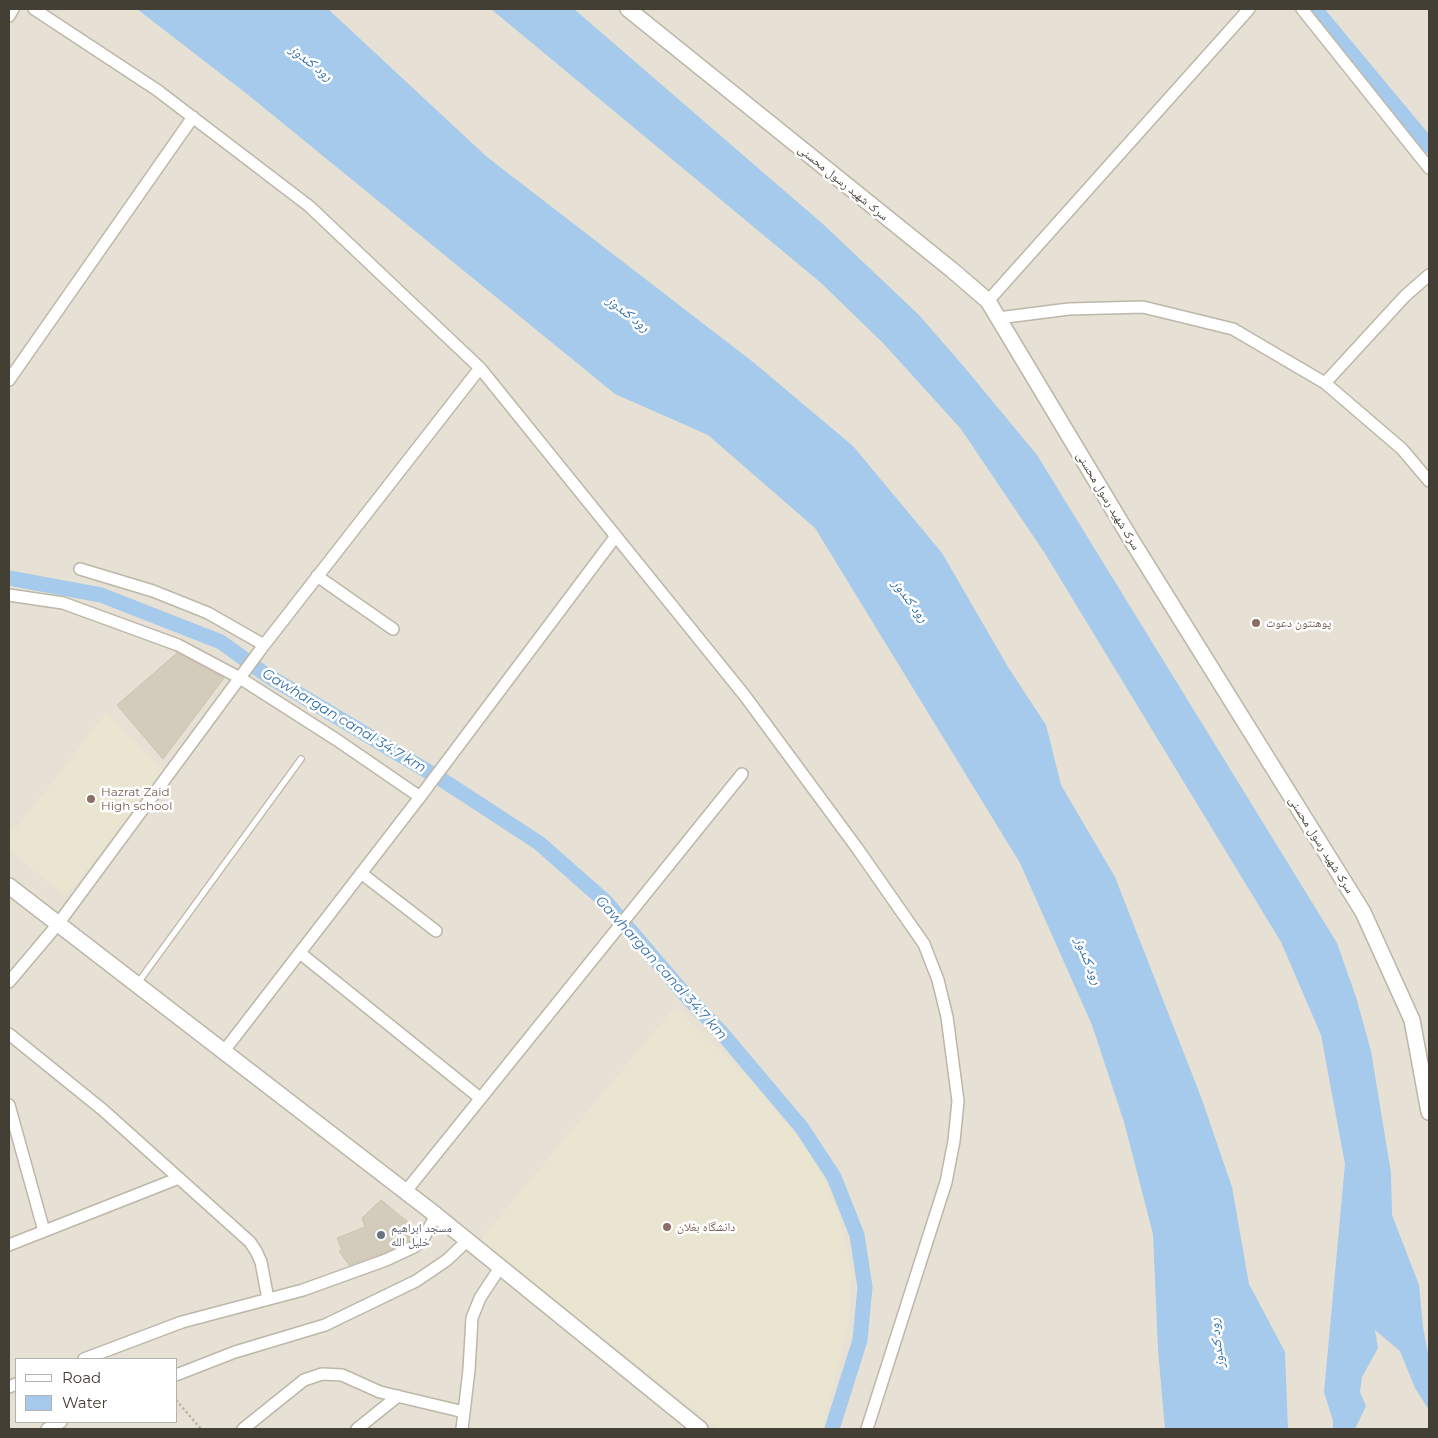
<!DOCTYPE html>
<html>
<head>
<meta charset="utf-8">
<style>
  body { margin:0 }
  #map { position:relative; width:1438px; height:1438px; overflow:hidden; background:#f2efe6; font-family:Montserrat,sans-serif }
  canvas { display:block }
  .frame { position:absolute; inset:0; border:10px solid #443f35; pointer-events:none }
  .legend { position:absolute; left:15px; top:1358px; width:162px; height:65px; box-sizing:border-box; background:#fff; border:1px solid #b4b2ae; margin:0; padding:6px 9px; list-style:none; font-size:15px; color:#443f35 }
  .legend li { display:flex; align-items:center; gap:10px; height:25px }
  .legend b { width:25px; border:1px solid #b4b2ae }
</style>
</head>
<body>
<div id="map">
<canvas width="1438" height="1438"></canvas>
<div class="frame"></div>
<ul class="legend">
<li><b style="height:6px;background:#fff"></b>Road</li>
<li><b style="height:14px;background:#a5caec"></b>Water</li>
</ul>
</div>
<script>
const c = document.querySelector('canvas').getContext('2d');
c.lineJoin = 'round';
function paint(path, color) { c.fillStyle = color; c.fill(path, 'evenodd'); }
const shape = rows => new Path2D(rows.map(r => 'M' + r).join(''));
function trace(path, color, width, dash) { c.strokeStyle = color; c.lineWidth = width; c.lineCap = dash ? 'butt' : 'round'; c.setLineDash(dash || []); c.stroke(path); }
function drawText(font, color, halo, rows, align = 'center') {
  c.font = font + ' Montserrat,"Noto Naskh Arabic",sans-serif'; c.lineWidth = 5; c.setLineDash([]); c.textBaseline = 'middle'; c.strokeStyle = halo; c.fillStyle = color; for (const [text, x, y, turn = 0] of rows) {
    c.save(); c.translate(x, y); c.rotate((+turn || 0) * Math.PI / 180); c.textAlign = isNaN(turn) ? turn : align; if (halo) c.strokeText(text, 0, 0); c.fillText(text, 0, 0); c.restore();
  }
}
paint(shape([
  [9,9,1429,9,1429,1429,9,1429],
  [16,1359,176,1359,176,1422,16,1422]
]), '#e6e1d4');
paint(shape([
  [106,713,165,772,66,896,9,850,9,826,15,830],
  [675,1007,753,1083,810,1152,826,1184,838,1213,852,1271,848,1327,822,1429,718,1429,480,1240]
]), '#eae5d0');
paint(shape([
  [137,9,328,9,487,157,753,362,853,446,942,553,1008,667,1046,725,1061,785,1115,877,1201,1097,1232,1187,1249,1284,1285,1352,1288,1429,1165,1429,1158,1350,1153,1234,1124,1122,1092,1025,1020,863,815,528,708,435,615,394,247,94],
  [491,9,574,9,824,225,919,315,965,368,1037,455,1337,943,1356,997,1371,1051,1391,1173,1392,1215,1419,1285,1423,1327,1429,1359,1429,1410,1415,1388,1400,1351,1375,1330,1378,1348,1362,1377,1360,1392,1366,1406,1355,1429,1333,1429,1333,1421,1324,1392,1345,1164,1321,1035,1281,942,1044,552,961,429,883,343,820,282]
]), '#a5caec');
trace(shape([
  [1315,9,1429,146],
  [9,578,101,595,221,642,265,674,444,781,539,843,606,902,688,998,721,1032,802,1128,834,1177,857,1235,865,1287,860,1340,832,1429]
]), '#a5caec', 15);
const building = shape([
  [177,653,224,678,163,759,117,705,177,653],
  [381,1200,419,1231,410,1241,383,1253,349,1265,339,1251,342,1250,337,1238,365,1227,362,1218,381,1200]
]);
paint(building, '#d3cbbc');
trace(building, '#cdc4af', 1);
const service = shape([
  [137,984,301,759]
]);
const minor = shape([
  [1302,9,1429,168],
  [9,16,13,9],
  [988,301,1249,9],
  [998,318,1069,309,1143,307,1233,329,1325,383,1402,449,1429,481],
  [480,368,745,696,857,848,924,944,938,980,947,1017,958,1101,954,1141,946,1182,867,1429],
  [9,380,193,117],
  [1325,383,1405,296,1429,275],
  [80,569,153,591,208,613,264,645],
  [317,576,393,629],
  [9,595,63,603,178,645,240,678,337,740,420,797],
  [361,873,436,931],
  [300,953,480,1098],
  [9,982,58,924,264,645,480,368,309,206,157,90,34,9],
  [9,1034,103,1110,250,1242,256,1251,261,1262,268,1299],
  [224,1051,420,797,616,536],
  [9,1105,44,1231],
  [406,1191,742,774],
  [9,1245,179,1178],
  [84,1359,182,1322,303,1290,386,1260,414,1247,423,1239,436,1215],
  [176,1375,235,1352,325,1325,416,1281,447,1260,468,1240],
  [9,1387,16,1384],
  [47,1429,61,1422],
  [243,1429,304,1380,322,1374,342,1375,380,1392,464,1412],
  [357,1429,398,1396],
  [462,1429,469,1370,472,1318,480,1298,501,1266]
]);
const tertiary = shape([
  [628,9,952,270,988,301,1132,541,1363,912,1412,1020,1429,1112],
  [9,886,436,1215,700,1429]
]);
trace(service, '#bdb7a9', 8);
trace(minor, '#bdb7a9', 14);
trace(tertiary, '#bdb7a9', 18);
trace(shape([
  [176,1400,201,1429]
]), '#beb49b', 2.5, [2.5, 2.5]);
trace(service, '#fff', 5.5);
trace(minor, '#fff', 11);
trace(tertiary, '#fff', 15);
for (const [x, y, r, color] of [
  [1256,623,5,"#8d6e63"],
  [91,799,5,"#8d6e63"],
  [667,1227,5,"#8d6e63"],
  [381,1235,5,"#6b7280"]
]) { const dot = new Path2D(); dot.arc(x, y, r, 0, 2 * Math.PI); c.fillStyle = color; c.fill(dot); trace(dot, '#fff', 2); }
drawText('12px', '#443f35', '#fff', [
  ["سرک شهید رسول محسنی",843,183,39],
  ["سرک شهید رسول محسنی",1108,501,59],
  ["سرک شهید رسول محسنی",1321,845,58]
]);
drawText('12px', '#785e54', '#fff', [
  ["پوهنتون دعوت",1266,623],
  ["Hazrat Zaid",101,792],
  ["High school",101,806],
  ["دانشگاه بغلان",677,1227]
], 'left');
drawText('12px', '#5b616d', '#fff', [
  ["مسجد ابراهیم",391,1228],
  ["خلیل الله",391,1242]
], 'left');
drawText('italic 14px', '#3471aa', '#fff', [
  ["رود کندوز",311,63,38],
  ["رود کندوز",628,314,38],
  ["رود کندوز",910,601,53],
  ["Gawhargan canal 34.7 km",344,721,31],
  ["رود کندوز",1088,961,68],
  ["Gawhargan canal 34.7 km",661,968,48],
  ["رود کندوز",1217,1343,-97]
]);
</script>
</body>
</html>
